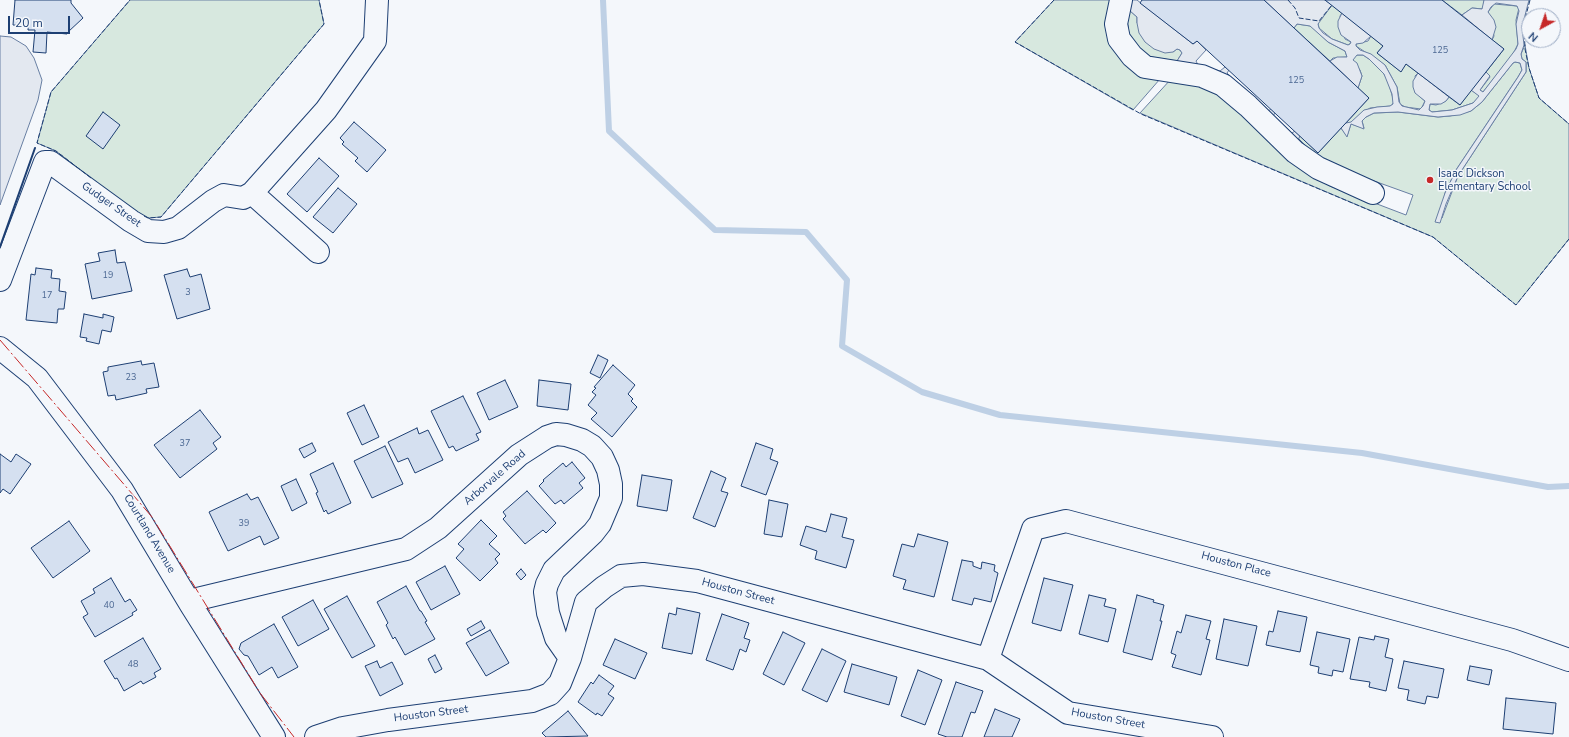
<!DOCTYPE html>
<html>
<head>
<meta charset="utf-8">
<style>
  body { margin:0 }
  #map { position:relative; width:1569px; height:737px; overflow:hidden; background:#f4f7fb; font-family:"Nunito Sans",sans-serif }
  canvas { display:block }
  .north { position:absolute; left:1521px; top:8px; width:40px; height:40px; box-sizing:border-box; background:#f4f7fb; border:1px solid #9eadc5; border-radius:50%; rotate:220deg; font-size:11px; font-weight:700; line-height:16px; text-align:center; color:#1d3f73 }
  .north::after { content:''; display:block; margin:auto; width:14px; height:18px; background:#c62828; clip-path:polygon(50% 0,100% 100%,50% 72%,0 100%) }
  .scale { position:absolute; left:8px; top:16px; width:62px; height:18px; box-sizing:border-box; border:2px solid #1d3f73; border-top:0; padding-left:5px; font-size:12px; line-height:14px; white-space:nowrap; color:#1d3f73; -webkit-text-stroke:3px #f4f7fb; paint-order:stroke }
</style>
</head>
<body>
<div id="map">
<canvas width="1569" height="737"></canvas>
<div class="north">N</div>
<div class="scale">20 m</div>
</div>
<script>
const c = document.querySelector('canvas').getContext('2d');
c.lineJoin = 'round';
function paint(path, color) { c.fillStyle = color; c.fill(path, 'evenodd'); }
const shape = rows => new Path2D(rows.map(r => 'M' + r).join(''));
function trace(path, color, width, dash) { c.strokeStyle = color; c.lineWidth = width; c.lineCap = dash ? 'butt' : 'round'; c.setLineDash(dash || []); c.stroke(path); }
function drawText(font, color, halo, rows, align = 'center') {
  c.font = font + ' "Nunito Sans",sans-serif'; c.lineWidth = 3; c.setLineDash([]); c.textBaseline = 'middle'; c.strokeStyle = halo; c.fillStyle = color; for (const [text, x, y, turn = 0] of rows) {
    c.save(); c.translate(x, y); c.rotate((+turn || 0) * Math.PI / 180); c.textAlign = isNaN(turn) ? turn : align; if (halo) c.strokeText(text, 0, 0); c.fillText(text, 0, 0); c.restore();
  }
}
const green = shape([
  [130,0,319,0,324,24,161,217,148,218,138,215,56,151,37,143,51,92,130,0],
  [1054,0,1114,0,1110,18,1160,79,1133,110,1015,42,1054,0],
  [1442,0,1484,0,1484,2,1483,9,1472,8,1462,15,1442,0],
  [1494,4,1517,6,1519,8,1516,20,1518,44,1512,56,1483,92,1480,90,1490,77,1486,72,1504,49,1492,40,1494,36,1488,12,1494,4],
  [1332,5,1342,13,1340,16,1345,39,1351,42,1350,44,1348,45,1332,39,1319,28,1318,24,1319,21,1332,5],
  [1129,10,1137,17,1137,23,1173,52,1177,49,1180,50,1182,53,1177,61,1145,56,1129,34,1127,19,1129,10],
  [1297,24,1311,26,1328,42,1345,51,1347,57,1333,58,1330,61,1294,28,1297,24],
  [1371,36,1383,46,1377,53,1400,71,1406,64,1418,73,1415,76,1420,97,1425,101,1421,109,1405,107,1400,104,1397,87,1385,65,1356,46,1356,44,1368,41,1371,36],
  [1525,45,1529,68,1539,98,1569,124,1569,239,1516,305,1433,237,1140,113,1171,79,1213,88,1314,177,1330,186,1406,215,1413,195,1338,168,1314,154,1298,138,1300,136,1318,153,1341,128,1347,136,1351,124,1364,128,1362,121,1366,117,1374,113,1398,112,1438,117,1450,116,1471,111,1482,102,1513,63,1515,62,1520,63,1522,70,1518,77,1456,170,1445,193,1442,218,1458,176,1526,72,1526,62,1522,59,1521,54,1525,45],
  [1357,55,1363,55,1369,59,1384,74,1388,81,1394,102,1391,106,1370,108,1359,115,1351,123,1346,123,1369,98,1358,88,1362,76,1360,70,1352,60,1357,55],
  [1471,90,1480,96,1473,103,1452,110,1432,112,1429,110,1430,104,1436,105,1446,101,1449,97,1460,105,1471,90]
]);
paint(green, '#d7e8df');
trace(green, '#687fa3', 1);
const parking = shape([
  [1127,0,1137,0,1193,44,1197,41,1206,50,1196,61,1198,65,1220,71,1225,67,1229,70,1227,73,1228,74,1267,112,1271,109,1275,113,1273,116,1292,133,1295,131,1300,136,1298,140,1314,154,1326,161,1339,165,1338,168,1324,165,1311,158,1226,80,1192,69,1179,67,1162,68,1146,62,1139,58,1127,43,1123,34,1122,11,1127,0],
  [1129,10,1137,17,1137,23,1139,33,1145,42,1154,49,1165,53,1173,52,1177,49,1180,50,1182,53,1177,61,1165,63,1157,62,1145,56,1138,50,1129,35,1127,19,1129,10],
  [1264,0,1325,0,1332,5,1318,24,1319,28,1323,33,1332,39,1348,45,1350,44,1351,42,1341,35,1338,27,1338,21,1342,13,1371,36,1363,43,1356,44,1356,46,1360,50,1371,54,1385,65,1397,87,1399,102,1402,106,1419,110,1423,106,1425,101,1415,93,1413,87,1413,81,1418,73,1449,97,1446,101,1441,104,1430,104,1429,110,1432,112,1452,110,1473,103,1479,96,1471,90,1486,72,1490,76,1480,90,1483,92,1516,49,1518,44,1516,24,1519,11,1517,6,1496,3,1491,7,1488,12,1494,20,1496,27,1492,40,1462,15,1472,8,1482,9,1484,0,1529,0,1522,27,1524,45,1521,54,1522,59,1526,62,1526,72,1458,176,1446,204,1440,223,1435,222,1445,193,1456,170,1518,77,1522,70,1520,63,1515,62,1513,63,1482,102,1471,111,1460,115,1438,117,1398,112,1374,113,1366,117,1362,121,1364,129,1351,124,1347,137,1341,128,1346,123,1351,122,1364,110,1377,107,1390,106,1393,104,1392,94,1384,74,1369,59,1363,55,1357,55,1353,60,1357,63,1362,76,1358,88,1330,61,1337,57,1347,57,1345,51,1328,42,1310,26,1297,24,1294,28,1264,0],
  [0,36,11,37,26,46,34,58,42,80,38,100,0,205,0,36]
]);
paint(parking, '#e3e8f0');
trace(parking, '#687fa3', 1);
trace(shape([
  [603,0,609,131,715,230,806,232,847,280,842,346,922,392,1000,415,1362,453,1548,487,1569,486]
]), '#bed0e5', 6);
const building = shape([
  [15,0,71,0,71,3,83,18,68,32,67,34,47,32,46,53,33,52,35,30,28,30,28,26,13,25,15,0],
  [1142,0,1264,0,1369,98,1318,153,1197,41,1193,44,1140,3,1142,0],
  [1325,0,1442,0,1504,49,1460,105,1406,64,1401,72,1377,53,1383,46,1325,0],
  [103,112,120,125,103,149,86,136,103,112],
  [354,122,386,150,367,172,355,161,358,158,342,144,344,142,340,138,354,122],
  [319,158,339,176,307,212,287,194,319,158],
  [338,188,357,204,333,233,313,217,338,188],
  [115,250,117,263,125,262,132,291,92,299,85,264,100,261,98,253,115,250],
  [36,268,52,270,51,278,60,279,59,291,66,292,64,309,58,309,57,323,26,320,31,274,35,275,36,268],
  [187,269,190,277,201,274,210,309,177,319,164,275,187,269],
  [84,314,103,318,103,314,114,317,111,332,102,330,99,344,86,341,87,338,80,337,84,314],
  [598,355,608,360,600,378,590,373,598,355],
  [141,361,142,365,154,363,159,387,146,389,147,393,116,400,115,395,108,396,103,372,108,371,108,367,141,361],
  [613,365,635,385,628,394,633,399,631,401,637,407,612,437,591,419,597,413,588,405,596,395,592,392,596,388,594,387,613,365],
  [505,380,518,407,489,420,477,393,505,380],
  [539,380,571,384,568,410,537,406,539,380],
  [463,396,481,432,476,434,479,440,456,451,453,446,449,448,431,411,463,396],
  [364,405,379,437,362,445,347,413,364,405],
  [200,410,221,437,213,443,217,449,180,478,154,445,200,410],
  [417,428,419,434,428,430,443,460,415,473,408,458,398,462,388,442,417,428],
  [312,443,316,451,304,458,299,449,312,443],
  [756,443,773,449,770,459,778,462,766,495,741,486,756,443],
  [385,446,403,484,372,498,354,461,385,446],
  [0,454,11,462,16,454,31,464,10,494,3,489,0,493,0,454],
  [572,462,585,478,579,483,583,488,564,504,561,500,555,504,539,486,544,481,543,480,563,463,566,467,572,462],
  [333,463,351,503,328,514,326,510,324,512,316,493,318,492,310,474,333,463],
  [711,471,726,478,721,491,728,493,715,527,693,518,711,471],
  [642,475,672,480,667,511,637,506,642,475],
  [296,479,307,503,292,511,281,486,296,479],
  [527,491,556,523,546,533,543,530,525,544,503,519,506,516,503,512,527,491],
  [247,494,251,500,258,497,279,538,264,545,260,536,228,551,209,512,247,494],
  [769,500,788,504,782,537,764,534,769,500],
  [831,514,847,518,842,537,854,540,846,568,815,559,817,551,800,545,806,526,826,532,831,514],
  [481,520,497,536,489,544,500,554,495,559,498,563,480,581,456,558,464,549,458,544,481,520],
  [69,521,90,551,53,578,31,548,69,521],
  [918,534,948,542,934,597,903,589,906,580,893,576,902,544,914,547,918,534],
  [962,560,973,562,973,566,981,569,982,562,995,565,994,571,998,573,991,602,974,598,972,605,952,600,962,560],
  [445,566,460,594,431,610,416,582,445,566],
  [521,569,526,575,521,580,516,574,521,569],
  [111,578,125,602,130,599,137,610,132,613,133,615,95,637,83,617,88,614,81,601,95,593,93,589,111,578],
  [1044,578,1073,585,1061,631,1032,623,1044,578],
  [406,586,420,611,421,611,427,621,425,622,435,639,405,655,395,637,393,639,386,625,388,623,377,602,406,586],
  [1089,595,1106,599,1104,606,1116,609,1108,642,1079,634,1089,595],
  [1137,595,1154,600,1153,602,1164,605,1160,621,1162,621,1152,660,1123,652,1137,595],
  [347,596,375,646,352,658,324,609,347,596],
  [313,600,329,629,298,646,282,617,313,600],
  [677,608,700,613,692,654,662,648,669,613,676,615,677,608],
  [1278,611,1307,617,1300,652,1266,645,1269,631,1273,632,1278,611],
  [722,614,749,623,744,638,750,640,746,652,740,649,733,670,706,660,722,614],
  [1186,615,1211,621,1206,639,1210,640,1201,675,1172,667,1176,655,1171,653,1177,631,1181,633,1186,615],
  [1224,619,1257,626,1248,666,1216,659,1224,619],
  [481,621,485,628,471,636,467,629,481,621],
  [274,624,298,667,278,678,272,667,259,675,248,656,244,655,239,649,241,643,274,624],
  [490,630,509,663,486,676,466,643,490,630],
  [783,632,805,643,784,685,763,674,783,632],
  [1317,632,1350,639,1343,672,1333,670,1332,676,1318,673,1319,667,1310,665,1317,632],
  [1375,636,1389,639,1385,657,1393,659,1386,691,1369,687,1370,682,1350,679,1359,637,1374,640,1375,636],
  [143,638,161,669,154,673,156,677,143,684,141,681,124,691,117,678,115,679,104,661,143,638],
  [615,639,647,653,635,679,603,665,615,639],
  [822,649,846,661,827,702,802,690,822,649],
  [435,655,442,669,435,673,428,659,435,655],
  [377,661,380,668,392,662,403,684,380,696,365,666,377,661],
  [1404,661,1444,669,1438,698,1427,696,1425,704,1407,700,1409,690,1398,688,1404,661],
  [852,664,897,677,889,705,844,692,852,664],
  [1470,666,1492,670,1489,685,1467,680,1470,666],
  [918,670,942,680,925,725,901,716,918,670],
  [599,675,614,686,608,694,614,698,602,716,597,713,596,715,578,702,591,682,593,684,599,675],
  [956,682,983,691,975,713,971,712,962,737,947,737,938,734,956,682],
  [1506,698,1556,703,1553,734,1503,729,1506,698],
  [995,709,1020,719,1012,737,984,737,995,709],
  [568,711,588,736,546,737,542,733,568,711]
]);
paint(building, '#d5e0f0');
trace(building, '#1d3f73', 1);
const minor = shape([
  [1121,0,1116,24,1119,39,1132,56,1145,67,1202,76,1223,85,1248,106,1295,152,1318,168,1373,193],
  [252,193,318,252],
  [0,280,45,162,50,162,131,221,148,231,164,232,178,228,213,201,224,195,243,198,252,193,326,110,375,41,377,0],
  [0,348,37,378,122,490,191,605,274,737],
  [189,601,406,549,438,528,519,455,547,437,556,434,566,435,582,440,592,446,602,457,608,470,611,484,611,498,600,524,593,533,554,570,547,584,545,592,548,613,556,638,570,658],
  [988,659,1033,529,1066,521,1512,640,1569,660],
  [316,737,343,728,388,720,532,701,550,694,560,683,570,658,586,602,604,587,621,576,643,574,697,581,988,659,1068,713,1212,737]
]);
trace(minor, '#1d3f73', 24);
trace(minor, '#f4f7fb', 22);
trace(shape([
  [1054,0,1015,42,1141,114,1433,237,1516,305,1569,239],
  [1288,0,1295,8,1299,18,1319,21,1332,5],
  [1530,0,1524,23,1525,49,1529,68,1539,98,1569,124],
  [91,178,56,151,37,143,51,92,130,0],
  [144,216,148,218,161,217,324,24,319,0]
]), '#1d3f73', 1, [5, 2]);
trace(shape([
  [0,247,35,148]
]), '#1d3f73', 2);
trace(shape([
  [0,340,152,517,260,693,294,737]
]), '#c62828', 1, [14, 3, 2, 3]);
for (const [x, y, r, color] of [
  [1430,180,4,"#c62828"]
]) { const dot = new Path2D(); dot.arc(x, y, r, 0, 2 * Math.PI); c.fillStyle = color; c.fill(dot); trace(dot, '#f4f7fb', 1.5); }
drawText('9px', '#4b6792', null, [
  ["125",1440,51],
  ["125",1296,81],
  ["19",108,276],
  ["3",188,293],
  ["17",47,296],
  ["23",131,378],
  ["37",185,444],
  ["39",244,524],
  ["40",109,606],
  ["48",133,665]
]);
drawText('11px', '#1d3f73', '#f4f7fb', [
  ["Isaac Dickson",1438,174],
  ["Elementary School",1438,187]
], 'left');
drawText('11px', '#1d3f73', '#f4f7fb', [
  ["Gudger Street",111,205,35],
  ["Arborvale Road",495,478,-41],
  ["Courtland Avenue",149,534,59],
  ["Houston Place",1236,565,15],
  ["Houston Street",738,592,15],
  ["Houston Street",431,714,-7],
  ["Houston Street",1108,719,10]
]);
</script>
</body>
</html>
